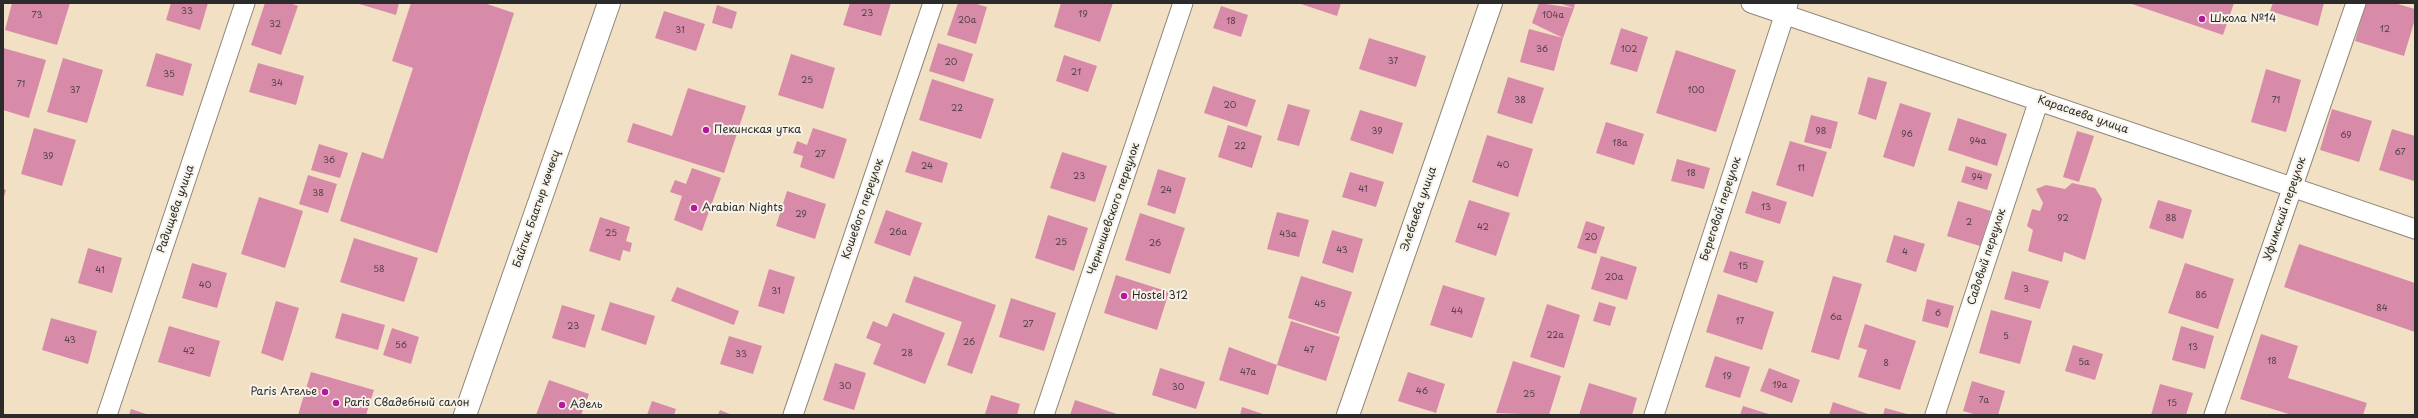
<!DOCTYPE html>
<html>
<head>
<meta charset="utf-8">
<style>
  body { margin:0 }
  #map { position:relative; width:2418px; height:418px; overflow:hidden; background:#f2e0c4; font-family:"Playpen Sans",sans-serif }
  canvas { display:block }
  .frame { position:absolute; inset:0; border:4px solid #2b2b2b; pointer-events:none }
</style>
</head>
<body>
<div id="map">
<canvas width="2418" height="418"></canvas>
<div class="frame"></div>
</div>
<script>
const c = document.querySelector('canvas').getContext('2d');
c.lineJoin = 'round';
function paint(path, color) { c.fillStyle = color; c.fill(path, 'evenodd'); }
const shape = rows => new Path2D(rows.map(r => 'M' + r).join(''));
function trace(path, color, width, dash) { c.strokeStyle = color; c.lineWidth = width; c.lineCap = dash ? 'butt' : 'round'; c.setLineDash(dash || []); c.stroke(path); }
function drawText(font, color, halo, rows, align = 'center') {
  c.font = font + ' "Playpen Sans",sans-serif'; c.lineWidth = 4; c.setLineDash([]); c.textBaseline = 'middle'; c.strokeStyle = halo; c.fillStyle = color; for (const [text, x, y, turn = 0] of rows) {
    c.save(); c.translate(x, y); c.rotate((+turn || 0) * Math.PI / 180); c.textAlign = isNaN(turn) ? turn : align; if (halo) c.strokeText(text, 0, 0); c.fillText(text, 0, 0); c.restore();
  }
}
paint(shape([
  [12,3,70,3,57,45,5,30],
  [171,3,208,3,200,30,166,20],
  [265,3,290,3,298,6,281,55,251,45],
  [356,3,399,3,396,15],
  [411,3,484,3,514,13,437,253,340,221,362,152,383,159,413,68,392,61],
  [850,3,891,3,881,36,843,25],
  [958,3,973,3,987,7,976,44,947,35],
  [1061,3,1113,3,1100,42,1054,27],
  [1298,3,1341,3,1337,16],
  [1539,3,1574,8,1558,3,1575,3,1574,8,1563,38,1532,23],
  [2129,3,2234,3,2223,35],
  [2273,3,2324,3,2318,26,2270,11],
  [2366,3,2394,3,2415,9,2415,19,2404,56,2355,41],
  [717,5,737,12,732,29,712,23],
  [1221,6,1248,15,1241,37,1213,28],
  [664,11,705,24,696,51,655,38],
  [1621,28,1648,37,1637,72,1610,64],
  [1529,29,1563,38,1554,71,1520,62],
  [1369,38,1426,56,1416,87,1359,69],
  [938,43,973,54,964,82,929,71],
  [3,48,46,60,29,118,3,110],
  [1676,50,1736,70,1716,132,1656,113],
  [156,53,192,64,183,96,146,86],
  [791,54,835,68,823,109,778,95],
  [1064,55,1097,66,1088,92,1056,81],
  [63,58,103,70,87,123,47,112],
  [258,63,304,76,296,105,249,92],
  [2266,69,2301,80,2286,132,2251,122],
  [1508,77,1544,88,1532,124,1497,113],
  [1868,77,1887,82,1876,120,1858,114],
  [932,79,994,99,981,139,919,120],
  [1213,86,1256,100,1247,127,1204,113],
  [688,88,746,106,724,173,627,142,633,123,672,136],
  [1900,103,1931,113,1914,167,1883,157],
  [1288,104,1310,110,1299,146,1277,140],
  [2332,109,2372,121,2359,162,2320,150],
  [1360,110,1403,123,1393,154,1350,140],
  [1811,115,1838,122,1831,149,1804,142],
  [1958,118,2007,134,1997,166,1948,150],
  [1606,122,1644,134,1634,165,1596,153],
  [1228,125,1262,136,1252,168,1218,157],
  [34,128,76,140,62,186,21,174],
  [813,128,847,139,834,179,800,167,803,156,793,153,797,141,807,145],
  [2392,129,2415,136,2414,181,2379,170],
  [2077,131,2094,136,2079,182,2063,177],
  [1487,135,1533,149,1518,197,1472,182],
  [1790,141,1827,152,1813,197,1776,185],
  [319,144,348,153,340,178,311,170],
  [912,151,948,163,942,183,905,172],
  [1062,152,1107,166,1095,202,1050,188],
  [1677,159,1710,168,1704,189,1671,181],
  [1966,166,1992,174,1987,190,1961,182],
  [692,168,721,178,702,231,674,220,682,196,670,192,675,180,686,184],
  [1158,169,1186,178,1175,214,1147,205],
  [1350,172,1384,182,1376,207,1342,197],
  [308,175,337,184,328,213,299,204],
  [2072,183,2095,188,2102,199,2085,260,2064,252,2062,262,2028,251,2033,230,2027,226,2032,209,2040,211,2043,203,2036,189,2046,185,2065,189],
  [3,189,6,190,3,200],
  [787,191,826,204,815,239,776,226],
  [1752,191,1787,202,1780,224,1745,213],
  [259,197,303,211,285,268,241,254],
  [1469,200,1510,213,1496,256,1455,242],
  [2158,200,2192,210,2183,239,2149,228],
  [1958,201,1991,211,1980,246,1947,236],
  [886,210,922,223,910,256,874,243],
  [1277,212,1309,220,1299,257,1267,249],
  [1140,213,1185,228,1170,274,1125,260],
  [1048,215,1088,228,1074,271,1035,258],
  [600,217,630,227,626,241,632,243,630,252,623,250,620,261,589,251],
  [1586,221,1605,227,1596,254,1577,248],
  [1332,230,1363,239,1353,273,1322,263],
  [1894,235,1925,244,1916,272,1886,262],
  [354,238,418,258,404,302,340,282],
  [2299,244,2415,283,2415,332,2284,287],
  [88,248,122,258,112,293,78,283],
  [1730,251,1764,261,1757,283,1723,272],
  [1601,256,1637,267,1627,300,1591,289],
  [192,263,227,273,217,308,182,298],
  [2185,263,2234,279,2218,329,2168,313],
  [769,269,795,277,784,314,758,306],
  [2012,271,2049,281,2040,309,2004,299],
  [1116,275,1169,292,1157,330,1104,313],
  [914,276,996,305,972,374,947,365,962,322,905,302],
  [1301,276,1352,292,1338,334,1288,318],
  [1833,276,1862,284,1839,360,1811,352],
  [1443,285,1485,298,1472,338,1430,325],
  [677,287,739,311,734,325,671,301],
  [1718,294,1774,312,1762,350,1706,332],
  [1011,298,1056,313,1044,351,999,337],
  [1927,299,1954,306,1948,328,1922,321],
  [276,301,299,308,283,361,261,353],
  [610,302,655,316,646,345,601,330],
  [1599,302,1616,307,1610,326,1593,321],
  [1547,304,1580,315,1564,368,1530,357],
  [562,305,595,315,585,348,552,338],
  [1991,310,2032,321,2020,364,1979,353],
  [342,313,385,325,378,350,335,338],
  [893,313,945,333,925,384,873,364,881,344,866,338,873,321,887,327],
  [51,318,97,331,88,364,42,350],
  [1291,321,1340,337,1326,381,1277,365],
  [1865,324,1916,341,1900,390,1858,377,1867,350,1858,347],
  [169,326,220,341,210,377,158,362],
  [2181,326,2214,336,2205,369,2172,360],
  [392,328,419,337,411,364,383,355],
  [2261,334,2298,346,2288,378,2367,403,2363,415,2292,415,2240,399],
  [729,336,762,346,753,374,720,364],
  [2073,345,2103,354,2095,380,2065,371],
  [1229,347,1277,365,1268,395,1219,380],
  [1715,356,1750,367,1740,398,1705,387],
  [1513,361,1561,376,1549,415,1496,413],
  [835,363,866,373,854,410,823,400],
  [1160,368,1205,382,1196,409,1152,395],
  [1769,368,1800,380,1792,403,1760,391],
  [311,372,374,390,366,415,298,415],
  [1408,372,1445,384,1436,413,1398,401],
  [549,380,589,394,581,415,536,415],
  [1972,381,2005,391,1998,415,1977,415,1963,411],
  [1589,383,1637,398,1632,415,1579,415],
  [2160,384,2193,393,2186,415,2151,415],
  [991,395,1020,404,1017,415,985,414],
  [1075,400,1120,415,1070,415],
  [652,401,676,409,674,415,647,415],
  [1833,402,1868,414,1867,415,1829,415],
  [1743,406,1772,415,1740,415],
  [1242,407,1266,415,1240,415],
  [1885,408,1911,415,1883,415],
  [131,409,149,415,129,415],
  [720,410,732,415,718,415]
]), '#d78ba9');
const street = shape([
  [1751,3,2415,229],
  [107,415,245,3],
  [793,415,933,3],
  [1044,415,1183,3],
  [1654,415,1788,4],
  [1935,415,2039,100],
  [2214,415,2356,3]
]);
const secondary = shape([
  [1348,415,1491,3]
]);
const primary = shape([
  [465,415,609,3]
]);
trace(street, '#8e8678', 21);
trace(secondary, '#8e8678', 24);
trace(primary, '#8e8678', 24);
trace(street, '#fff', 19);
trace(secondary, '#fff', 22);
trace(primary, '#fff', 22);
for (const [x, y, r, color] of [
  [2202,19,4,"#b5179e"],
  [706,130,4,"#b5179e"],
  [694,208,4,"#b5179e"],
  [1124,296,4,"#b5179e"],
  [325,392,4,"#b5179e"],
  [336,403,4,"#b5179e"],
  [562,405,4,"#b5179e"]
]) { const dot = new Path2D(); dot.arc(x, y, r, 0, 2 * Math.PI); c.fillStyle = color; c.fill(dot); trace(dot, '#f7f3e8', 1.5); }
drawText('9px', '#56434a', null, [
  ["33",187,12],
  ["23",867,14],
  ["19",1083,15],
  ["73",37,16],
  ["104а",1553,16],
  ["20а",967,21],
  ["18",1231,22],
  ["32",275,25],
  ["12",2385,30],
  ["31",680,31],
  ["36",1542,50],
  ["102",1629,50],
  ["37",1393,62],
  ["20",951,63],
  ["21",1076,73],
  ["35",169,75],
  ["25",807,81],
  ["34",277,84],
  ["71",21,85],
  ["37",75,91],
  ["100",1696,91],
  ["38",1520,101],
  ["71",2276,101],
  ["20",1230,106],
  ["22",957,109],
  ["39",1377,132],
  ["98",1821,132],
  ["96",1907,135],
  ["69",2346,136],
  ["94а",1978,142],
  ["18а",1620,144],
  ["22",1240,147],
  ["67",2400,153],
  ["27",820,155],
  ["39",48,157],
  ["36",329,161],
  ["40",1503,166],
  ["24",927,167],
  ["11",1801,169],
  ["18",1691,174],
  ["23",1079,177],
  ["94",1977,178],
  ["41",1363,190],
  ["24",1166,191],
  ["38",318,194],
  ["13",1766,208],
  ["29",801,215],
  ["92",2063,219],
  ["88",2171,219],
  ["2",1969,223],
  ["42",1483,228],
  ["26а",898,233],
  ["25",611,234],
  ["43а",1288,235],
  ["20",1591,238],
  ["25",1061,243],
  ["26",1155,244],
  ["43",1342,251],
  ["4",1905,253],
  ["15",1743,267],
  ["58",379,270],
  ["41",100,271],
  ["20а",1614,278],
  ["40",205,286],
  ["3",2026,290],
  ["31",776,292],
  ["86",2201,296],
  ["45",1320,305],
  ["84",2382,309],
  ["44",1457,312],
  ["6",1938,314],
  ["6а",1836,318],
  ["17",1740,322],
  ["27",1028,325],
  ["23",573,327],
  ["22а",1555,336],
  ["5",2006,337],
  ["43",70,341],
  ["26",969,343],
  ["56",401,346],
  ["13",2193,348],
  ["47",1309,351],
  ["42",189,352],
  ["28",907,354],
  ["33",741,355],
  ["18",2272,362],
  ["5а",2084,363],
  ["8",1886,364],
  ["47а",1248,373],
  ["19",1727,377],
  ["19а",1780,386],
  ["30",845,387],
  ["30",1178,388],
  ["46",1422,392],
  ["25",1529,395],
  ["7а",1984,401],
  ["15",2172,404]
]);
drawText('11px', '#2b2b2b', '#f7f3e8', [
  ["Школа №14",2210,19],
  ["Пекинская утка",714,130],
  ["Arabian Nights",702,208],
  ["Hostel 312",1132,296],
  ["Paris Ателье",317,392,"right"],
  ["Paris Свадебный салон",344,403],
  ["Адель",570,405]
], 'left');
drawText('11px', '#2b2b2b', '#f7f3e8', [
  ["Карасаева улица",2083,115,19],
  ["Радищева улица",176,209,-71],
  ["Байтик Баатыр көчөсү",537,209,-71],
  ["Кошевого переулок",863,209,-71],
  ["Чернышевского переулок",1114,209,-71],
  ["Элебаева улица",1419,209,-71],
  ["Береговой переулок",1721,209,-72],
  ["Уфимский переулок",2285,209,-71],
  ["Садовый переулок",1987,257,-72]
]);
</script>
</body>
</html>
